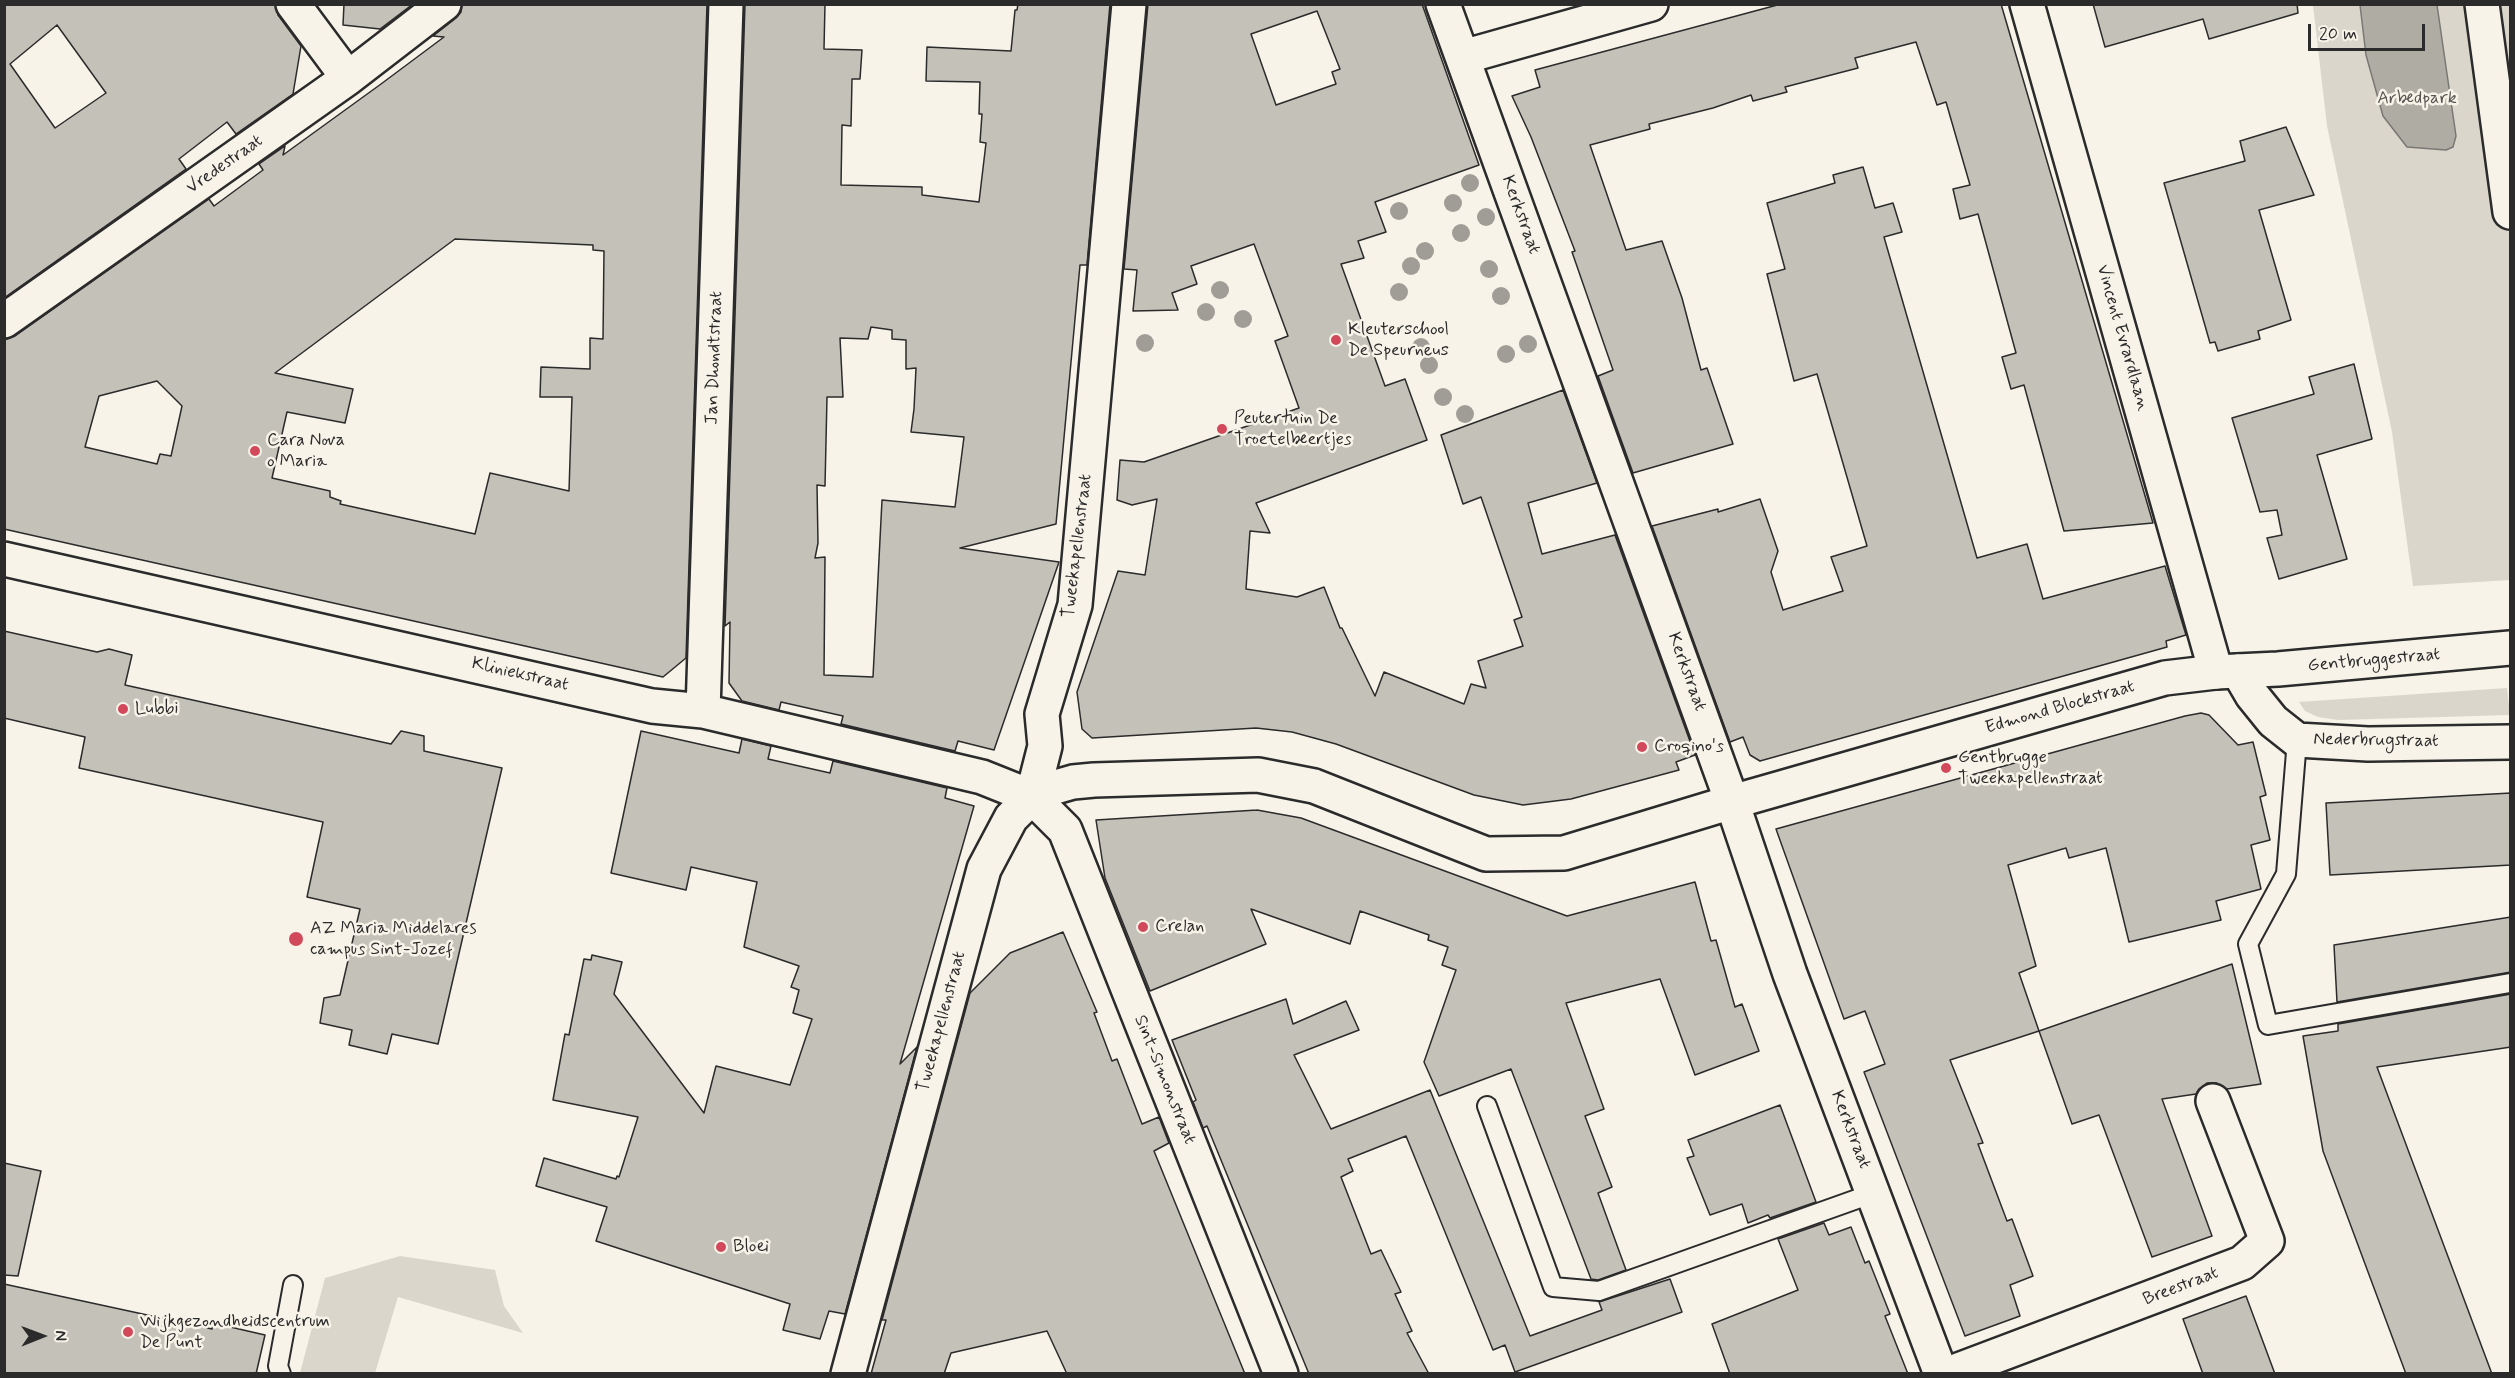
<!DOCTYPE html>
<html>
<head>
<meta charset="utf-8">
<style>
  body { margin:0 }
  #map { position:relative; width:2515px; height:1378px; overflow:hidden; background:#f7f3e8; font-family:Mynerve,sans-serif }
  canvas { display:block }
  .frame { position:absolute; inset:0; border:6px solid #2b2b2b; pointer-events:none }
  .north { position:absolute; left:12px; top:1306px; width:60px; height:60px; -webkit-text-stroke:4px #f7f3e8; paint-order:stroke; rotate:89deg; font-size:16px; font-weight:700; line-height:24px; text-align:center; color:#2b2b2b }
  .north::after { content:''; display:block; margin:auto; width:21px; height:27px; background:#2b2b2b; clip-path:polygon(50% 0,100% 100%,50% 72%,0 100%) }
  .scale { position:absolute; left:2308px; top:24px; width:117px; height:27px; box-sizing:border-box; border:3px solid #2b2b2b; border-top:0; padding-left:8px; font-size:18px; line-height:21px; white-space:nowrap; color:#2b2b2b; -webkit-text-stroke:4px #f7f3e8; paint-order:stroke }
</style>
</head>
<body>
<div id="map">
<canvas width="2515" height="1378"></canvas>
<div class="frame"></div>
<div class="north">N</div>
<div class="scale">20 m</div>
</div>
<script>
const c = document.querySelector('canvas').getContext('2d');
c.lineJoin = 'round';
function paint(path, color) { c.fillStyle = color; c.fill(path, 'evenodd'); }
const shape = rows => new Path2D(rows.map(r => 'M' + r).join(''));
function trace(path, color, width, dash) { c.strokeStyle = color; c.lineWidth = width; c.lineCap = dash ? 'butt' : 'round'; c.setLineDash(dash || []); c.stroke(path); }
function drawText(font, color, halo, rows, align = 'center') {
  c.font = font + ' Mynerve,sans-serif'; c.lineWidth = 5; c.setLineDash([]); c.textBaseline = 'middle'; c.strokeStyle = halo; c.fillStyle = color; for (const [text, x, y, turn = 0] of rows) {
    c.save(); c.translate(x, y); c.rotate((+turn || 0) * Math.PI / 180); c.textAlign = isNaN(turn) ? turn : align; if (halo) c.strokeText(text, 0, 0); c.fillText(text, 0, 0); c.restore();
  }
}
paint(shape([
  [2313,5,2510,5,2510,580,2413,586,2392,432,2327,126],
  [2507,688,2510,715,2338,720,2318,717,2305,711,2299,702],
  [400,1256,495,1270,504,1306,523,1333,398,1297,375,1373,300,1373,325,1278]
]), '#dad6cc');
const water = shape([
  [2360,5,2437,5,2456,136,2453,147,2446,150,2407,147,2383,116,2366,55,2360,5]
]);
paint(water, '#afaca4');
trace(water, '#7a7874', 1.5);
const building = shape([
  [4,4,275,4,278,15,301,46,293,94,236,134,227,122,179,159,186,169,4,298,4,4],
  [57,25,106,93,55,128,10,64,57,25],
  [344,4,413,4,380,29,343,25,344,4],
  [462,4,707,4,686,658,663,677,4,529,4,340,15,336,209,199,214,206,263,170,259,164,285,146,283,155,381,84,444,37,433,36,456,18,461,12,462,4],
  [455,239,593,245,593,250,604,251,603,339,590,338,590,369,541,367,540,397,572,397,569,491,490,473,475,534,340,504,341,501,330,497,330,491,272,478,287,412,345,423,353,389,275,373,455,239],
  [157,381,182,406,171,456,160,454,157,464,85,447,99,396,157,381],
  [745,4,825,4,824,49,862,50,860,79,852,79,851,126,842,125,841,185,922,187,922,195,979,202,986,143,980,142,982,114,979,114,980,82,926,81,927,47,1011,51,1015,10,1017,10,1018,4,1110,4,1087,265,1080,265,1056,524,960,548,1059,562,994,750,958,741,955,751,841,724,843,716,781,702,779,710,742,701,729,683,730,622,725,626,745,4],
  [871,327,892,330,892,339,906,340,906,369,916,368,914,409,911,432,964,437,955,507,882,500,873,677,824,675,825,557,815,558,818,543,817,485,825,486,827,397,843,397,840,338,868,339,871,327],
  [1148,4,1422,4,1479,165,1375,202,1386,232,1358,241,1364,258,1341,264,1385,386,1405,379,1427,440,1256,503,1270,533,1250,531,1246,589,1297,597,1324,587,1340,628,1342,628,1375,696,1384,672,1464,704,1471,684,1486,688,1478,661,1523,646,1514,620,1522,617,1481,497,1463,504,1441,435,1563,390,1597,483,1528,503,1542,554,1615,535,1695,755,1676,762,1679,770,1571,799,1523,805,1474,795,1336,744,1292,732,1256,728,1092,738,1082,729,1077,692,1118,571,1145,575,1157,499,1132,505,1117,500,1120,460,1144,462,1299,408,1275,341,1288,336,1254,244,1191,266,1197,284,1172,293,1178,310,1133,311,1137,270,1124,269,1148,4],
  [1317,11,1340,69,1332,72,1336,84,1276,105,1251,34,1317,11],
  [1781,4,2001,4,2153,523,2064,531,2024,385,2011,389,2002,357,2016,353,1978,214,1960,219,1953,189,1970,185,1946,102,1937,105,1916,42,1855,58,1858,68,1785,87,1787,92,1753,101,1751,95,1713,108,1649,124,1650,129,1590,145,1626,250,1662,241,1682,298,1701,370,1707,368,1733,444,1633,473,1598,376,1613,370,1572,252,1575,251,1531,137,1512,96,1540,87,1535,70,1781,4],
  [2093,4,2297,4,2298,13,2209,39,2203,19,2105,47,2093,4],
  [2286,127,2314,195,2259,210,2291,320,2258,331,2260,339,2218,351,2215,342,2210,343,2164,183,2245,161,2240,141,2286,127],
  [1863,167,1875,208,1893,203,1902,232,1884,237,1977,558,2027,544,2043,599,2165,566,2186,635,2166,641,2167,647,1760,761,1750,755,1743,737,1730,742,1652,526,1718,509,1718,512,1760,499,1778,551,1771,572,1783,610,1843,591,1831,557,1867,546,1817,374,1794,381,1767,274,1785,269,1767,203,1835,183,1833,175,1863,167],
  [2354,364,2372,439,2317,455,2347,559,2279,579,2267,538,2282,535,2277,510,2260,512,2232,418,2314,394,2309,377,2354,364],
  [4,631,97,652,109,649,132,655,125,685,391,744,401,731,424,736,424,751,502,768,438,1044,392,1034,387,1054,349,1045,352,1030,320,1023,324,998,340,995,360,909,307,897,323,822,79,768,85,737,4,718,4,631],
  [2201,713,2209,715,2238,745,2253,742,2266,795,2260,797,2270,840,2251,845,2261,889,2216,901,2221,920,2129,942,2106,848,2069,858,2066,848,2008,865,2036,966,2019,973,2039,1031,1950,1060,1983,1143,1978,1144,2007,1221,2012,1219,2033,1276,2010,1285,2020,1316,1965,1336,1864,1072,1885,1064,1865,1011,1844,1019,1776,829,2185,716,2201,713],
  [641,731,739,753,742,739,771,746,768,759,830,773,833,761,947,788,945,798,974,806,900,1064,917,1047,845,1314,829,1311,820,1339,783,1330,790,1304,596,1241,607,1207,536,1186,544,1158,616,1179,617,1176,619,1177,638,1117,553,1100,565,1034,569,1035,584,959,591,960,592,955,622,962,614,994,704,1113,716,1066,790,1085,812,1019,793,1013,799,990,791,987,799,966,744,947,757,882,691,867,686,890,611,873,641,731],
  [2511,793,2511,865,2330,875,2326,803,2511,793],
  [1257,810,1301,818,1567,916,1695,882,1711,941,1716,940,1735,1007,1742,1004,1759,1051,1695,1075,1660,979,1566,1003,1604,1109,1585,1116,1612,1187,1598,1193,1626,1270,1598,1280,1591,1279,1511,1069,1439,1096,1424,1062,1456,970,1442,965,1448,947,1428,940,1429,935,1360,911,1350,944,1251,909,1266,944,1150,991,1105,878,1096,820,1257,810],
  [2511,917,2511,972,2337,1002,2334,945,2511,917],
  [1063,932,1097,1012,1094,1013,1112,1061,1117,1059,1142,1124,1159,1117,1169,1143,1154,1151,1245,1374,1067,1374,1047,1331,951,1353,944,1374,871,1374,886,1320,882,1320,970,993,1010,953,1063,932],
  [2232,964,2261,1084,2227,1089,2216,1083,2207,1083,2199,1089,2196,1094,2162,1099,2212,1236,2152,1257,2099,1115,2072,1124,2039,1031,2232,964],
  [2511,994,2511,1047,2377,1067,2492,1374,2406,1374,2323,1151,2303,1036,2338,1031,2338,1024,2511,994],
  [1286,999,1293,1024,1346,1001,1359,1030,1294,1055,1331,1129,1430,1090,1530,1336,1602,1310,1599,1302,1670,1279,1682,1312,1515,1372,1505,1345,1493,1350,1406,1136,1348,1159,1353,1171,1341,1177,1371,1254,1381,1250,1401,1292,1395,1294,1412,1331,1407,1333,1429,1374,1309,1374,1207,1126,1203,1128,1193,1102,1196,1100,1172,1040,1286,999],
  [1780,1105,1816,1202,1770,1218,1768,1215,1748,1223,1742,1204,1710,1215,1687,1158,1694,1156,1688,1140,1780,1105],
  [4,1163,41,1171,18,1276,4,1275,4,1163],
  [1824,1223,1829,1235,1851,1227,1865,1263,1869,1261,1890,1314,1885,1316,1908,1374,1730,1374,1712,1324,1798,1290,1778,1239,1824,1223],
  [4,1284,212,1329,213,1323,265,1335,256,1374,4,1374,4,1284],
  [2246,1296,2275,1374,2203,1374,2183,1319,2246,1296]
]);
paint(building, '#c4c1b9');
trace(building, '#2b2b2b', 1.5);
const service = shape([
  [2297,740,2286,874,2248,944,2268,1025,2510,983],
  [1487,1106,1553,1287,1599,1291,1874,1193],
  [281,1374,278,1366,293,1285]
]);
const minor = shape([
  [293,4,348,78],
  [1443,4,1732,802],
  [2027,4,2216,672],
  [2482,4,2510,212],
  [1463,57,1651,4],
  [4,321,348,78,444,4],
  [4,559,652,706,703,711,982,777,1032,797,1065,830,1281,1374],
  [2238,671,2252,695,2273,721,2297,740,2368,744,2510,742],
  [703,711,726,4],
  [1032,797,1045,746,1042,714,1075,605,1129,4],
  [1948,1374,2242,1263,2267,1241,2213,1101]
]);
const tertiary = shape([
  [1732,802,1790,974,1941,1374],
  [848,1374,984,869,1011,818,1032,797,1045,790,1073,782,1094,780,1258,775,1314,786,1486,854,1564,853,1732,802,2165,678,2216,672,2278,669,2510,648]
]);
trace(service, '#2b2b2b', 22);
trace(minor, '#2b2b2b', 38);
trace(tertiary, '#2b2b2b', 38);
trace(service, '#f7f3e8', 18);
trace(minor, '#f7f3e8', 33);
trace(tertiary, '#f7f3e8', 33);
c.fillStyle = '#9f9d96';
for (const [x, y] of [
  [1470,183],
  [1453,203],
  [1399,211],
  [1486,217],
  [1461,233],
  [1425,251],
  [1411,266],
  [1489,269],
  [1220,290],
  [1399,292],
  [1501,296],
  [1206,312],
  [1243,319],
  [1145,343],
  [1528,344],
  [1421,347],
  [1506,354],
  [1429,365],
  [1443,397],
  [1465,414]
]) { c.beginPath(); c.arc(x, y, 9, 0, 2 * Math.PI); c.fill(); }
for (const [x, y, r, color] of [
  [1336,340,6,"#d1495b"],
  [1222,429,6,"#d1495b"],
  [255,451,6,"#d1495b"],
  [123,709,6,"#d1495b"],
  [1642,747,6,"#d1495b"],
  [1946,768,6,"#d1495b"],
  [1143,927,6,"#d1495b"],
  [296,939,8,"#d1495b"],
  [721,1247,6,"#d1495b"],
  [128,1332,6,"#d1495b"]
]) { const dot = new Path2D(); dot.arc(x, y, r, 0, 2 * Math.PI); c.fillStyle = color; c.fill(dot); trace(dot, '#f7f3e8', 2); }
drawText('18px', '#575653', '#f7f3e8', [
  ["Arbedpark",2417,99]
]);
drawText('18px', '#2b2b2b', '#f7f3e8', [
  ["Vredestraat",225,165,-35],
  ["Kerkstraat",1520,215,70],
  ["Vincent Evrardlaan",2122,338,74],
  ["Jan Dhondtstraat",715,358,-88],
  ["Tweekapellenstraat",1078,546,-83],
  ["Gentbruggestraat",2374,661,-5],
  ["Kerkstraat",1686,672,70],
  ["Kliniekstraat",520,675,13],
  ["Edmond Blockstraat",2060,708,-16],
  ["Nederbrugstraat",2376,741,1],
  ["Tweekapellenstraat",942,1022,-75],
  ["Sint-Simonstraat",1164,1080,68],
  ["Kerkstraat",1850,1130,69],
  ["Breestraat",2181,1287,-21]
]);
drawText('18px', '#2b2b2b', '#f7f3e8', [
  ["Kleuterschool",1348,330],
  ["De Speurneus",1348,351],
  ["Peutertuin De",1234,419],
  ["Troetelbeertjes",1234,440],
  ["Cara Nova",267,441],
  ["o Maria",267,462],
  ["Lubbi",135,709],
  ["Croqino's",1654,747],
  ["Gentbrugge",1958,758],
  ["Tweekapellenstraat",1958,779],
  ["Crelan",1155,927],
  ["AZ Maria Middelares",310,929],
  ["campus Sint-Jozef",310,950],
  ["Bloei",733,1247],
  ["Wijkgezondheidscentrum",140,1322],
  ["De Punt",140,1343]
], 'left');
</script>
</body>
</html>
